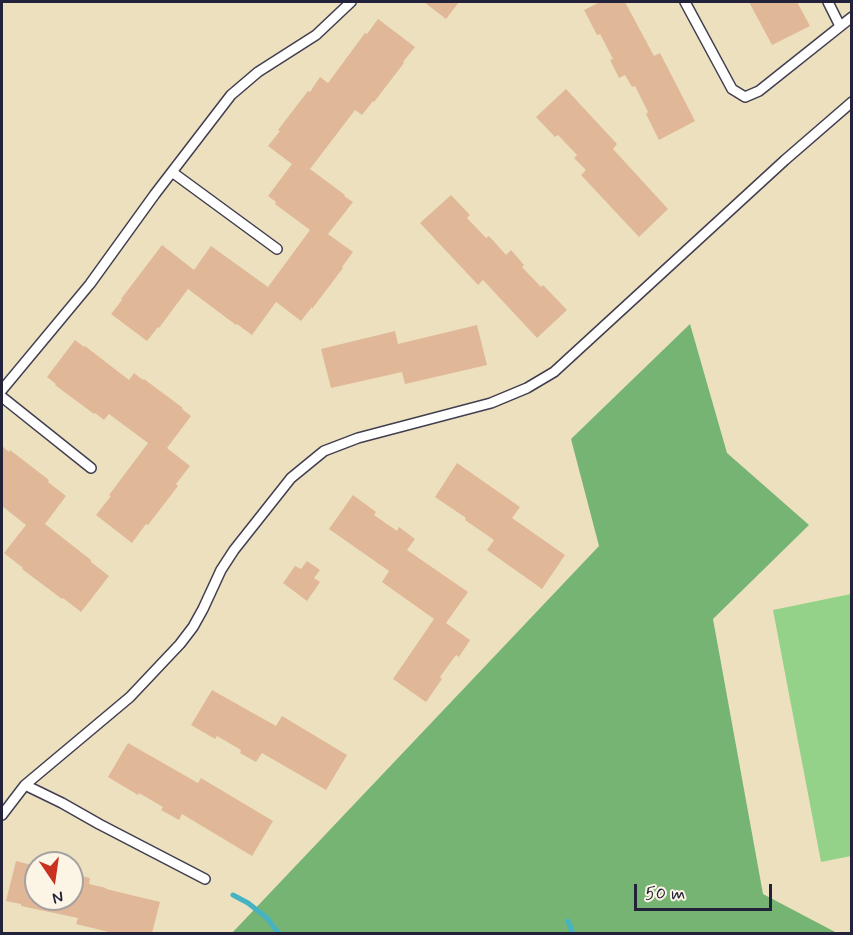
<!DOCTYPE html>
<html>
<head>
<meta charset="utf-8">
<style>
  body { margin:0 }
  #map { position:relative; width:853px; height:935px; overflow:hidden; background:#ece0bf; font-family:Mynerve,sans-serif }
  canvas { display:block }
  .frame { position:absolute; inset:0; border:3px solid #22223b; pointer-events:none }
  .north { position:absolute; left:24px; top:851px; width:60px; height:60px; box-sizing:border-box; background:#fcf5e5; border:2px solid #a5a1a1; border-radius:50%; rotate:167deg; font-size:16px; font-weight:700; line-height:24px; text-align:center; color:#22223b }
  .north::after { content:''; display:block; margin:auto; width:21px; height:27px; background:#c8321e; clip-path:polygon(50% 0,100% 100%,50% 72%,0 100%) }
  .scale { position:absolute; left:634px; top:884px; width:138px; height:27px; box-sizing:border-box; border:3px solid #22223b; border-top:0; padding-left:8px; font-size:18px; line-height:21px; white-space:nowrap; color:#22223b; -webkit-text-stroke:4px #fcf5e5; paint-order:stroke }
</style>
</head>
<body>
<div id="map">
<canvas width="853" height="935"></canvas>
<div class="frame"></div>
<div class="north">N</div>
<div class="scale">50 m</div>
</div>
<script>
const c = document.querySelector('canvas').getContext('2d');
c.lineJoin = 'round';
function paint(path, color) { c.fillStyle = color; c.fill(path, 'evenodd'); }
const shape = rows => new Path2D(rows.map(r => 'M' + r).join(''));
function trace(path, color, width, dash) { c.strokeStyle = color; c.lineWidth = width; c.lineCap = dash ? 'butt' : 'round'; c.setLineDash(dash || []); c.stroke(path); }
paint(shape([
  [851,594,851,856,821,862,773,610]
]), '#93d288');
paint(shape([
  [690,324,727,453,809,525,713,619,763,894,837,933,232,933,599,546,571,439]
]), '#76b474');
trace(shape([
  [233,895,248,903,267,918,279,934],
  [568,921,573,934]
]), '#46b3c2', 5);
paint(shape([
  [424,2,459,2,446,19],
  [600,2,625,2,654,56,660,53,695,121,659,140,646,114,648,112,635,86,632,87,625,75,619,78,610,60,613,59,600,34,597,35,584,10],
  [749,2,797,2,810,26,772,45],
  [378,19,415,47,403,62,404,63,374,102,373,101,362,115,355,110,310,169,345,195,344,196,353,202,328,234,353,252,342,267,343,268,312,309,312,307,301,321,276,302,252,335,237,324,236,325,188,289,159,328,158,327,147,341,111,314,122,300,121,299,162,245,194,270,211,246,268,287,310,230,275,204,276,202,268,196,292,164,268,146,280,131,278,130,308,91,310,92,320,77,328,83,365,33,367,34],
  [566,89,617,144,613,149,668,209,639,237,581,175,586,170,574,158,577,155,558,135,555,137,536,117],
  [451,195,470,215,467,218,486,238,489,236,506,255,511,250,524,265,522,267,541,287,543,285,567,310,537,338,483,280,478,285,420,223],
  [477,325,487,365,405,384,402,372,331,388,321,349,395,331,398,344],
  [75,340,84,347,85,346,129,380,134,373,143,380,144,379,183,408,182,409,191,416,167,448,190,466,176,484,178,486,148,525,146,524,132,543,96,515,111,496,109,495,148,443,109,414,104,420,95,413,94,414,55,385,56,384,47,377],
  [2,446,9,452,10,450,49,480,48,482,66,496,45,524,91,560,91,562,109,576,81,612,63,598,62,599,22,569,23,568,4,553,26,525,2,506],
  [457,463,520,507,512,518,565,555,542,589,487,550,494,540,465,520,466,518,435,497],
  [353,495,376,512,374,515,397,531,399,527,415,539,407,550,468,592,446,623,470,640,459,657,456,655,440,677,442,679,426,702,393,679,434,619,382,582,389,571,329,529],
  [307,561,320,570,314,578,320,582,307,601,283,583,295,566,301,569],
  [212,690,276,726,282,716,347,755,326,790,262,753,256,762,240,753,241,750,217,736,215,739,191,725],
  [128,743,198,783,201,778,273,821,252,856,182,814,179,820,161,810,163,807,139,793,138,795,108,777],
  [16,861,36,866,36,899,72,899,72,874,90,878,89,884,106,888,106,889,160,902,152,933,113,933,76,924,78,918,21,906,21,904,6,901]
]), '#e0b897');
const lane = shape([
  [685,2,732,89,745,97,759,91,852,17],
  [828,2,840,26],
  [172,172,277,249],
  [2,390,90,284,155,194,231,95,258,72,316,35,351,2],
  [2,397,91,468],
  [25,785,62,803,99,824,205,879],
  [2,815,25,785,130,697,180,644,193,627,203,609,221,570,234,550,291,478,324,451,358,438,491,403,527,388,554,372,785,160,852,102]
]);
trace(lane, '#403e4f', 12);
trace(lane, '#fff', 9);
</script>
</body>
</html>
